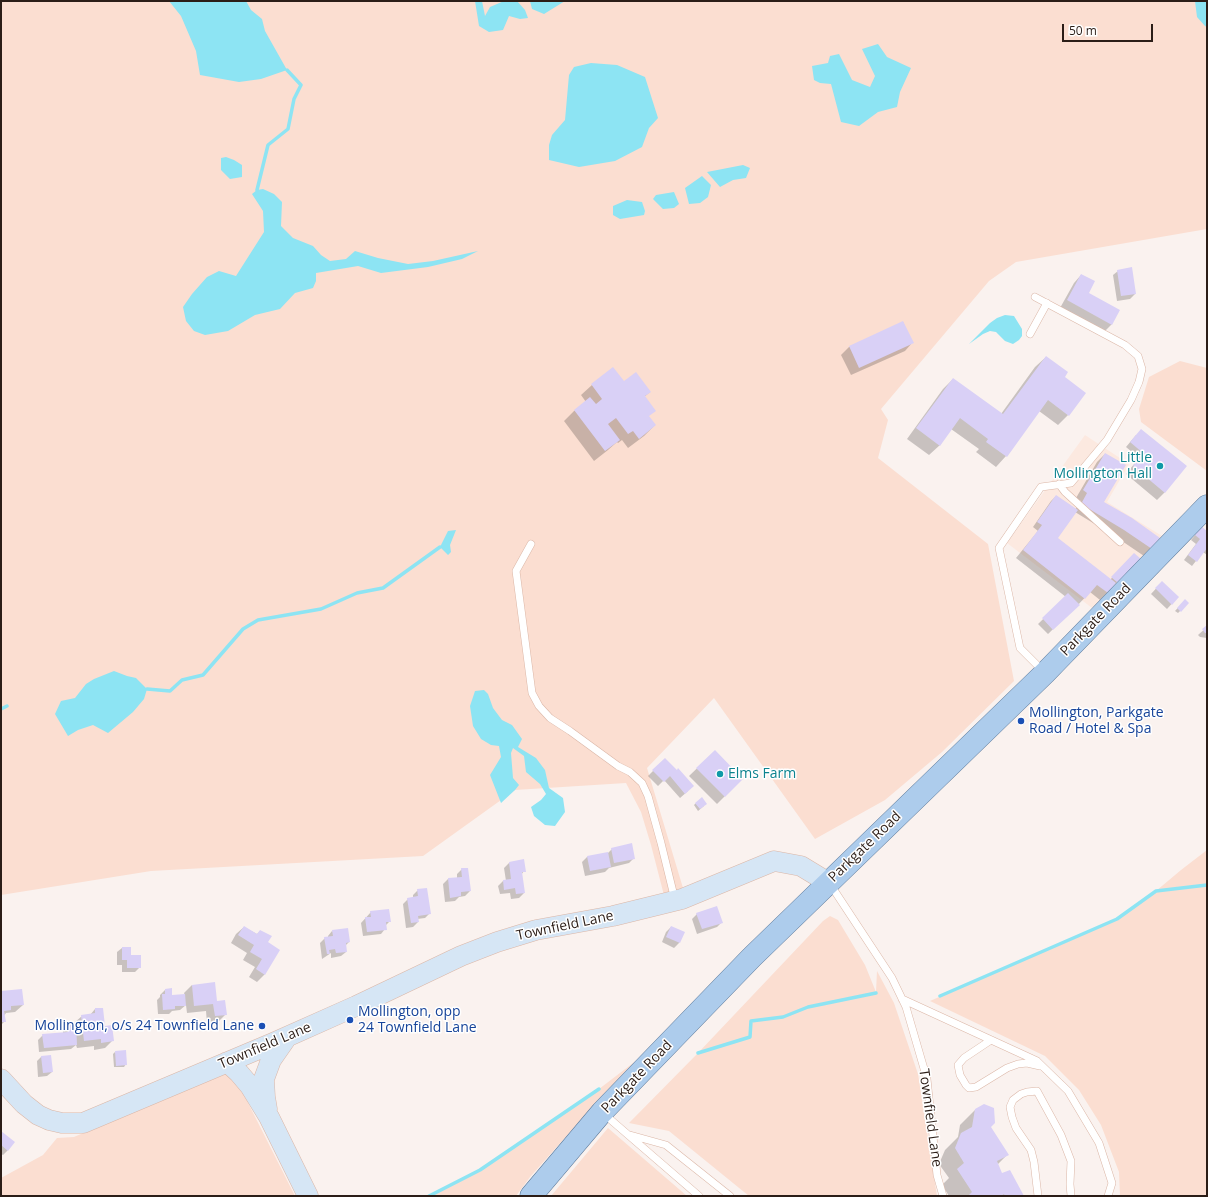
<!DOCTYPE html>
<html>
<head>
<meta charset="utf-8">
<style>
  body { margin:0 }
  #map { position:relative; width:1208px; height:1197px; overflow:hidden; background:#faf2ef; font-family:"Open Sans",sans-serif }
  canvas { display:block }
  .frame { position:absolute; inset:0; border:2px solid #2b1d17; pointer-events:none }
  .scale { position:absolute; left:1062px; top:24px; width:91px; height:18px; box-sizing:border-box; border:2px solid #2b1d17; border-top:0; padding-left:5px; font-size:12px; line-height:14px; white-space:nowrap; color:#2b1d17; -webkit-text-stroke:3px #fff; paint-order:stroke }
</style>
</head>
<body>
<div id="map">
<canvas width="1208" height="1197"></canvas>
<div class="frame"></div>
<div class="scale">50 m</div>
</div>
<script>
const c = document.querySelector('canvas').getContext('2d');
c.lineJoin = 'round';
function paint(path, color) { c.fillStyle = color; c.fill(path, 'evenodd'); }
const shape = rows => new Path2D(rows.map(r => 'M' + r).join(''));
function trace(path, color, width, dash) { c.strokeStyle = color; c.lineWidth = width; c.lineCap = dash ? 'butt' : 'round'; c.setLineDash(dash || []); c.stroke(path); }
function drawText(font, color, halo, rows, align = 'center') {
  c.font = font + ' "Open Sans",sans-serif'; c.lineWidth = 3; c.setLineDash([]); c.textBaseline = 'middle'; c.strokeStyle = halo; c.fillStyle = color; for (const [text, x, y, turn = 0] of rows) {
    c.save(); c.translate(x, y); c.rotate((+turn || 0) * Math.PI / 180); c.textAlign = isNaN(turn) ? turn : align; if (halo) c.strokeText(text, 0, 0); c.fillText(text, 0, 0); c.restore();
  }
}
paint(shape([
  [1085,435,1129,464,1107,502,1167,539,1096,611,1007,543]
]), '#fce9e0');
paint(shape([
  [1,1,1207,1,1207,229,1016,262,989,281,881,409,888,420,878,458,988,544,1014,681,942,752,885,800,815,839,714,698,647,768,686,898,666,903,651,845,641,812,626,783,515,790,423,856,151,871,1,895],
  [1180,361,1207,368,1207,471,1141,422,1139,409,1149,377],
  [1207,850,1207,1196,1120,1196,1119,1172,1101,1125,1079,1090,1045,1056,930,1001,1117,919,1156,891,1181,870],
  [830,916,838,920,865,965,876,992,877,971,894,1003,918,1074,937,1196,749,1196,669,1131,629,1123,698,1053,823,921],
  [637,1060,603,1095,530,1177,516,1196,429,1196,480,1170,599,1089],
  [224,1073,233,1078,240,1087,295,1196,1,1196,1,1178,43,1155,57,1138,74,1137],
  [608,1128,687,1196,551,1196]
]), '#fbded1');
paint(shape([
  [169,1,246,1,251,10,262,19,265,31,287,70,261,79,239,82,200,75,196,51,181,16],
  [475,1,482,1,485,16,490,7,504,1,517,1,525,10,528,18,520,19,509,16,503,30,489,32,479,26],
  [530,1,565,1,544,14,532,9],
  [1195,1,1207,1,1207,27,1205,26,1197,17],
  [878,44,887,57,911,68,900,92,897,107,878,112,859,126,841,122,831,84,820,83,814,80,812,66,828,63,830,56,839,54,852,80,870,87,875,76,862,49],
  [591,63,617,65,645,77,658,118,649,128,642,147,615,161,579,167,549,160,549,145,552,135,565,120,569,75,574,67],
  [226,157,234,160,242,165,242,177,230,179,221,170,221,158],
  [743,165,750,168,746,178,733,180,720,187,707,172],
  [702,176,711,185,708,197,700,203,689,204,685,188],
  [263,189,274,194,282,202,281,226,293,238,313,246,321,255,330,261,346,259,355,251,378,258,408,264,433,261,478,251,462,259,428,267,381,273,358,266,316,273,316,281,313,288,295,293,280,309,255,315,228,331,205,335,194,331,186,321,183,307,192,294,207,277,219,271,236,276,264,232,263,211,252,194,257,190],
  [674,192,679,204,674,208,663,209,653,199,656,195],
  [627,200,642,202,645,211,644,215,620,219,613,215,613,206],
  [1005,315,1014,316,1022,329,1022,336,1019,340,1013,344,1005,341,996,332,990,331,983,334,969,344,990,323,997,318],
  [456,530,450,545,451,552,448,555,440,547,448,531],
  [114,671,127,676,136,678,147,689,144,699,133,712,108,733,93,725,78,730,68,736,55,714,61,701,75,698,86,684,94,679],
  [484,690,488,694,493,708,502,720,512,725,522,739,518,747,536,758,545,770,549,788,563,798,565,812,555,826,545,825,534,816,531,807,541,800,546,794,540,784,526,772,524,756,513,748,511,753,513,778,519,785,515,790,501,803,490,775,501,757,499,746,491,745,481,739,473,726,470,706,475,691]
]), '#8de4f3');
paint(shape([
  [1118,271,1135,294,1130,299,1117,301,1113,275],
  [1081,275,1087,294,1112,324,1104,332,1060,308,1074,283],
  [903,322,912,343,905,351,851,375,841,355,849,347],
  [1046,357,1063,378,1068,415,1058,425,1039,411,1006,456,996,467,976,452,979,449,951,429,940,445,929,455,907,439,943,389,953,379,1001,414,1035,367],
  [624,382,650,392,644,397,648,417,655,425,644,436,628,448,622,440,618,443,617,442,608,450,594,461,564,421,574,411,586,402,581,395,592,385],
  [1136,435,1165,492,1157,500,1126,474,1139,458,1126,447],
  [1105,454,1103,503,1151,548,1144,556,1116,537,1075,512,1056,538,1110,580,1134,554,1139,559,1100,600,1090,592,1077,606,1048,634,1038,624,1066,597,1016,558,1038,531,1033,527,1051,501,1056,496,1075,510,1081,501,1076,498,1097,462],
  [1201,528,1207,532,1207,555,1203,552,1192,566,1184,560,1196,544,1191,540],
  [1162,582,1178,597,1167,609,1151,594],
  [1185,600,1188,603,1178,613,1175,611],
  [1207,627,1207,638,1200,637,1198,635],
  [715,751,742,779,717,804,689,776],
  [665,759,688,791,680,798,664,780,658,786,648,776],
  [696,803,704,806,698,811,694,805],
  [612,849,634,858,629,863,609,868,605,872,585,876,582,862,587,857,608,853],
  [523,861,524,871,521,875,524,893,519,898,511,899,510,893,500,894,498,886,503,881,506,881,504,868,509,863],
  [462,869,470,891,465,896,459,897,455,901,445,902,443,884,448,879,457,878,457,874],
  [418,890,430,913,425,918,417,919,418,922,413,927,406,928,403,904,408,899,413,898,413,895],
  [371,912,390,921,385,926,385,929,381,934,363,936,361,923],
  [697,914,722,922,717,927,697,934,692,919],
  [244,927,257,934,260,931,267,943,265,974,257,982,249,977,255,967,243,960,247,953,231,943,236,934],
  [671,927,683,933,679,943,674,948,662,942,666,932],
  [332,931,349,942,345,946,346,952,341,956,331,958,331,953,322,959,320,943,325,938,328,937,328,936],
  [122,948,140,967,135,972,122,972,122,965,117,965,117,952],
  [192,985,216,1002,226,1014,218,1022,207,1023,206,1011,187,1013,186,1005,180,1010,172,1011,169,1014,158,1014,157,1000,160,997,160,995,165,990,171,996,185,996,184,993],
  [1,992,23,1005,15,1012,6,1013,4,1016,5,1021,1,1025],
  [95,1009,112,1041,105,1048,94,1050,94,1046,77,1048,76,1045,71,1049,39,1052,38,1040,43,1035,63,1033,63,1031,68,1026,74,1026,74,1023,82,1016,90,1015],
  [115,1052,126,1064,124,1067,114,1067,113,1054],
  [42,1056,52,1072,47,1076,38,1077,37,1061],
  [976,1109,990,1127,1007,1155,997,1165,1001,1174,1023,1196,949,1196,942,1185,949,1178,939,1164,945,1150,958,1137,960,1125],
  [1,1132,8,1150,3,1155,1,1154]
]), '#0003');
trace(shape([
  [257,190,268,145,288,129,294,99,301,85,287,70],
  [147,689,170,691,182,680,203,675,243,629,258,620,321,609,357,593,383,588,440,547],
  [1,709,7,706],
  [940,996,1117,919,1156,891,1207,885],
  [698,1053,750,1037,751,1021,783,1017,808,1007,876,993],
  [429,1196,480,1170,599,1089]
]), '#8de4f3', 3.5);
paint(shape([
  [1132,267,1136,294,1121,296,1117,270],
  [1081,274,1095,281,1089,293,1120,310,1112,325,1067,300],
  [903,321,914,343,859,368,849,346],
  [1046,356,1068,372,1065,377,1086,393,1069,416,1048,400,1007,457,986,442,988,439,960,418,940,446,916,428,953,378,1003,414],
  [613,367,624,381,636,372,651,392,645,396,656,411,649,416,656,425,639,439,633,431,628,434,616,418,608,424,620,440,605,451,574,410,590,397,596,404,602,399,591,384],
  [1141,429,1187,466,1165,493,1133,466,1143,453,1130,442],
  [1105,453,1126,465,1104,502,1132,518,1160,538,1152,549,1124,530,1081,504,1087,493,1083,490],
  [1056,495,1078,510,1058,538,1116,583,1108,593,1097,585,1085,599,1023,550,1042,525,1037,522],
  [1201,526,1207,531,1207,548,1197,562,1188,555,1200,539,1195,535],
  [1134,553,1141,559,1118,583,1111,577],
  [1162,581,1179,597,1172,605,1155,588],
  [1068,593,1080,605,1053,630,1042,618],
  [1185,599,1189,603,1181,612,1177,608],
  [1207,625,1207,633,1205,633,1202,629],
  [715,750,743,779,725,797,696,768],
  [665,758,677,770,678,768,694,786,685,794,670,776,664,782,652,770],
  [702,797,707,804,700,809,695,803],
  [632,843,635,859,614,863,611,848],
  [608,852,611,867,590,871,587,856],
  [524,859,526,872,522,872,525,893,516,894,515,888,504,890,503,880,511,879,509,862],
  [461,868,468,868,471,891,461,892,461,896,450,898,448,878,462,877],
  [427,888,431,914,418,916,419,922,411,923,407,898,418,896,417,889],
  [717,906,723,923,702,929,696,913],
  [389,909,391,922,386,922,387,930,367,932,365,917,371,917,370,911],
  [244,926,257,934,260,930,272,936,268,942,280,950,265,975,256,969,262,959,250,952,254,945,238,935],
  [671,926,685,932,680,943,666,937],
  [348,928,350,942,346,943,347,952,336,953,335,949,329,950,330,954,327,954,324,937,333,936,332,930],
  [122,947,131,947,131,955,141,955,141,968,127,968,127,960,122,960],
  [215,982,217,1001,225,1000,227,1015,215,1016,213,1004,194,1006,192,985],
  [172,988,172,995,185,994,186,1006,175,1006,175,1009,163,1010,162,994,165,994,165,989],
  [22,989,24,1005,11,1006,11,1010,4,1011,6,1022,1,1022,1,991],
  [95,1008,103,1008,105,1026,112,1025,114,1041,101,1043,101,1039,84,1041,81,1015,95,1013],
  [76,1024,77,1045,44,1048,42,1034,68,1032,67,1025],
  [126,1050,127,1065,116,1066,115,1051],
  [51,1055,53,1072,43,1073,41,1056],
  [984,1104,994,1108,995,1123,991,1127,1009,1155,997,1161,1002,1173,1010,1170,1024,1196,1005,1196,1004,1194,1001,1196,968,1196,972,1192,957,1169,964,1163,955,1148,961,1133,972,1127,975,1109],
  [1,1131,15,1142,8,1151,1,1145]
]), '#d9d0f6');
const lane = shape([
  [1035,297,1125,345,1138,356,1142,369,1139,382,1131,400,1107,440,1071,483,1041,487,999,548,1020,648,1043,671],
  [1030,334,1047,303],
  [1059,484,1065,492,1120,542],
  [531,544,516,571,532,693,539,706,550,718,570,731,618,766,630,772,642,783,648,796,661,843,675,900],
  [830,884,892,978,906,1007,927,1079,937,1175,943,1196],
  [902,999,1037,1061,1068,1091,1099,1143,1112,1183,1108,1196],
  [991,1040,964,1058,958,1065,960,1075,966,1085,969,1088,976,1087,1007,1068,1018,1064,1027,1063,1040,1066],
  [604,1114,699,1196],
  [630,1135,666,1145,730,1196],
  [1038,1196,1034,1162,1031,1150,1016,1128,1012,1117,1010,1107,1013,1100,1021,1094,1027,1092,1037,1091,1061,1135,1071,1161,1070,1184,1071,1196]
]);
const secondary = shape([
  [227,1062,239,1073,250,1086,269,1117,308,1196],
  [1,1079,24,1104,38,1115,49,1120,62,1123,83,1123,273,1043,356,1006,461,956,497,942,536,930,613,916,682,899,774,861,801,866,829,883],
  [267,1109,265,1097,264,1079,271,1060,287,1037]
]);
const primary = shape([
  [531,1196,602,1112,752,957,1045,673,1207,506]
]);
trace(lane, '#dbb6a6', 8);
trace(secondary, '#dbb6a6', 21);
trace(primary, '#5c7999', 23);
trace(lane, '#fff', 7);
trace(secondary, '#d6e6f5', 20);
trace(primary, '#adccec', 22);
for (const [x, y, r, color] of [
  [1160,466,4,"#0f9aa8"],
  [1021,721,4,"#1a4fb4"],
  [720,774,4,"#0f9aa8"],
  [350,1020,4,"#1a4fb4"],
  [262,1026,4,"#1a4fb4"]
]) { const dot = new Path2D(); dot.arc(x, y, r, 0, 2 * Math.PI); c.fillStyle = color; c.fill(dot); trace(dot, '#fff', 1.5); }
drawText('14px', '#0d838f', '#fff', [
  ["Little",1152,458],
  ["Mollington Hall",1152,474],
  ["Elms Farm",728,774,"left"]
], 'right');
drawText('14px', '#2b1d17', '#fff', [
  ["Parkgate Road",1096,620,-46],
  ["Parkgate Road",865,847,-44],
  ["Townfield Lane",565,926,-12],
  ["Townfield Lane",265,1046,-23],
  ["Parkgate Road",637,1077,-46],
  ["Townfield Lane",930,1118,82]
]);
drawText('14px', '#164399', '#fff', [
  ["Mollington, Parkgate",1029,713],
  ["Road / Hotel & Spa",1029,729],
  ["Mollington, opp",358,1012],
  ["24 Townfield Lane",358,1028],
  ["Mollington, o/s 24 Townfield Lane",254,1026,"right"]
], 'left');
</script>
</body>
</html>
